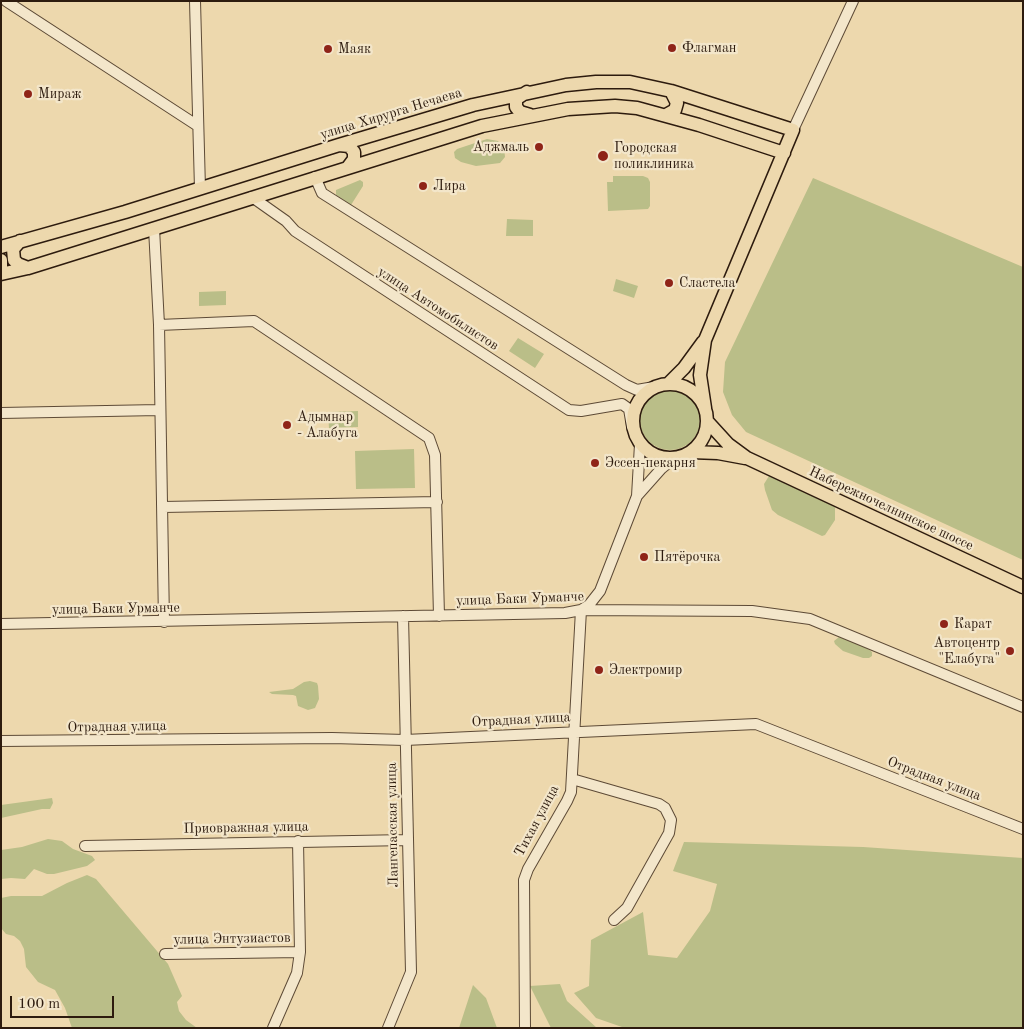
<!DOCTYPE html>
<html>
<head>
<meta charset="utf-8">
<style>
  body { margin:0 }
  #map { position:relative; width:1024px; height:1029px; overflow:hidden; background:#edd8ad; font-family:"Old Standard TT",serif }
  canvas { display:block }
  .frame { position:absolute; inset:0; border:2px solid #2d1b0e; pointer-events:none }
  .scale { position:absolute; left:10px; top:996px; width:104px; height:22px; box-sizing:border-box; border:2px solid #2d1b0e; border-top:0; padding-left:6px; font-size:15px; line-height:18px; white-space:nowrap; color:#2d1b0e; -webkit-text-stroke:4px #f3e6ca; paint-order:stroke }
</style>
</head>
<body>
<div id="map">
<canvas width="1024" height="1029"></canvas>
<div class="frame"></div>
<div class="scale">100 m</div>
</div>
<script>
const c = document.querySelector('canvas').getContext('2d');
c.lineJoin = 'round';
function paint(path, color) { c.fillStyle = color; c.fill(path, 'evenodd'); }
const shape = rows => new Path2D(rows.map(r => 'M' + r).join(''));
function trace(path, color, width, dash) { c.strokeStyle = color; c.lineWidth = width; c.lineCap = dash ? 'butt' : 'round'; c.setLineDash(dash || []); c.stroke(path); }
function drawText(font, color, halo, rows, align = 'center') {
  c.font = font + ' "Old Standard TT",serif'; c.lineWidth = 4.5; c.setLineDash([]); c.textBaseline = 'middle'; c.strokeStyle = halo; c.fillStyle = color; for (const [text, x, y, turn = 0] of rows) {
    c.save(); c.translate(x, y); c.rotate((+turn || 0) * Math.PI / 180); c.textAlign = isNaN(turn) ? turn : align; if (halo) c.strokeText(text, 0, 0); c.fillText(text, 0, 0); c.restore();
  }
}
paint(shape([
  [487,139,498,141,504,147,505,157,500,163,476,166,461,162,455,158,454,152,457,149],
  [613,176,643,176,648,178,650,182,650,206,648,209,608,211,607,182,613,182],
  [813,178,1023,267,1023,560,746,432,732,415,723,392,725,362],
  [360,180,363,182,363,186,351,205,336,195,336,190],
  [507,219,533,220,533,236,506,236],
  [616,279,638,286,634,298,613,291],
  [226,291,226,305,199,306,199,292],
  [518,338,544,354,535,368,509,351],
  '640 420a30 30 0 1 1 60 0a30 30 0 1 1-60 0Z',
  [358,411,358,427,329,428,328,412],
  [414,449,415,488,356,489,355,451],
  [769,476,835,507,835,520,825,535,822,536,778,515,772,510,765,490,764,484],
  [839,637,867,648,872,652,872,656,869,658,863,658,843,651,835,644,834,641],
  [310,681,317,683,318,686,319,699,315,708,308,710,298,706,296,696,293,695,272,694,269,692,293,689,304,682],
  [52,798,53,803,50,809,42,809,1,818,1,805],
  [48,839,62,841,73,849,92,856,95,860,87,866,54,874,47,874,34,869,25,879,11,878,1,879,1,850,22,847],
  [684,842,863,847,1023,858,1023,1028,637,1028,622,1027,596,1018,574,993,589,986,591,940,643,912,648,955,677,958,710,911,717,884,673,871],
  [87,875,96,879,168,964,182,996,177,1002,179,1011,186,1020,197,1028,72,1028,65,1008,55,990,38,982,26,967,24,949,20,941,14,936,6,934,1,928,1,898,11,896,42,896,67,883],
  [560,984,567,1001,597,1028,551,1028,530,986],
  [473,985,486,998,497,1028,459,1028]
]), '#babe88');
const minor = shape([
  [6,1,198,126],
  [195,1,200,189],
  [793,130,853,1],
  [315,177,322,193,626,385,637,390,654,387],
  [252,197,286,221,295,231,569,410,581,411,622,404,629,409,632,427],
  [154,228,159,325,164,622],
  [159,325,254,321,429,438,435,455,439,616],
  [1,413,159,410],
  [637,496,661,469,673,459],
  [163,507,437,502],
  [1,624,565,613,581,610,752,611,810,619,1023,707],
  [1,741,332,738,405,740,756,724,1023,829],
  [572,779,659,804,665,808,671,820,669,833,627,908,614,920],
  [85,846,407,840],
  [165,954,300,952],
  [273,1028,297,973,300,952,298,841],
  [388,1028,411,972,403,616],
  [525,1028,524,880,528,869,567,801,571,792,581,610,589,605,600,591,637,496,640,444]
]);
const major = shape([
  [527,92,516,99,516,107,520,112,530,115],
  [666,115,675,110,677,103,671,91],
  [339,145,349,146,354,152,354,159,348,167],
  [20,241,13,249,14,260,18,264,28,268],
  [1,247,125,212,339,145,473,105,566,85,596,82,630,82,671,91,793,130,705,340,700,375,705,408],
  [1,260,1,269],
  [1,274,28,268,482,126,568,109,615,106,637,108,699,125,784,153],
  '633 421a37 37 0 1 1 74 0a37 37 0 1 1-74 0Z',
  [668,384,684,368,703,342],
  [707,421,728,444,747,458,1023,587],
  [691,452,718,453,745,458]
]);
trace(minor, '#5d4a36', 12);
trace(major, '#2d1b0e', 15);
trace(minor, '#f3e6ca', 10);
trace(major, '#edd8ad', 12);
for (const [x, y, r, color] of [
  [672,48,5,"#8f2418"],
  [328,49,5,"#8f2418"],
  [28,94,5,"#8f2418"],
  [539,147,5,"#8f2418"],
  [603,156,6,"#8f2418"],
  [423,186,5,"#8f2418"],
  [669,283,5,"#8f2418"],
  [287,425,5,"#8f2418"],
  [595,463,5,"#8f2418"],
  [644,557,5,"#8f2418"],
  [944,624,5,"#8f2418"],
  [1010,651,5,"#8f2418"],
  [599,670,5,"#8f2418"]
]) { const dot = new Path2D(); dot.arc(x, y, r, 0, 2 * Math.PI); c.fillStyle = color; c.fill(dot); trace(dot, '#f3e6ca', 2); }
drawText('14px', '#2d1b0e', '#f3e6ca', [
  ["Флагман",682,48],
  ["Маяк",338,49],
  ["Мираж",38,94],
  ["Аджмаль",529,147,"right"],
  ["Городская",614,148],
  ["поликлиника",614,164],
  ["Лира",433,186],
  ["Сластела",679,283],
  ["Адымнар",297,417],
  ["- Алабуга",297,433],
  ["Эссен-пекарня",605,463],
  ["Пятёрочка",654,557],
  ["Карат",954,624],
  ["Автоцентр",1000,643,"right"],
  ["\"Елабуга\"",1000,659,"right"],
  ["Электромир",609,670]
], 'left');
drawText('14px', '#2d1b0e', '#f3e6ca', [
  ["улица Хирурга Нечаева",391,114,-17],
  ["улица Автомобилистов",438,309,33],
  ["Набережночелнинское шоссе",891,509,25],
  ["улица Баки Урманче",520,599,-2],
  ["улица Баки Урманче",116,609,-1],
  ["Отрадная улица",521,720,-3],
  ["Отрадная улица",117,727,-1],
  ["Отрадная улица",934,779,21],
  ["Тихая улица",537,821,-62],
  ["Лангепасская улица",393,825,-91],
  ["Приовражная улица",246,828,-1],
  ["улица Энтузиастов",232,939,-1]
]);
</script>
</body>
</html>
